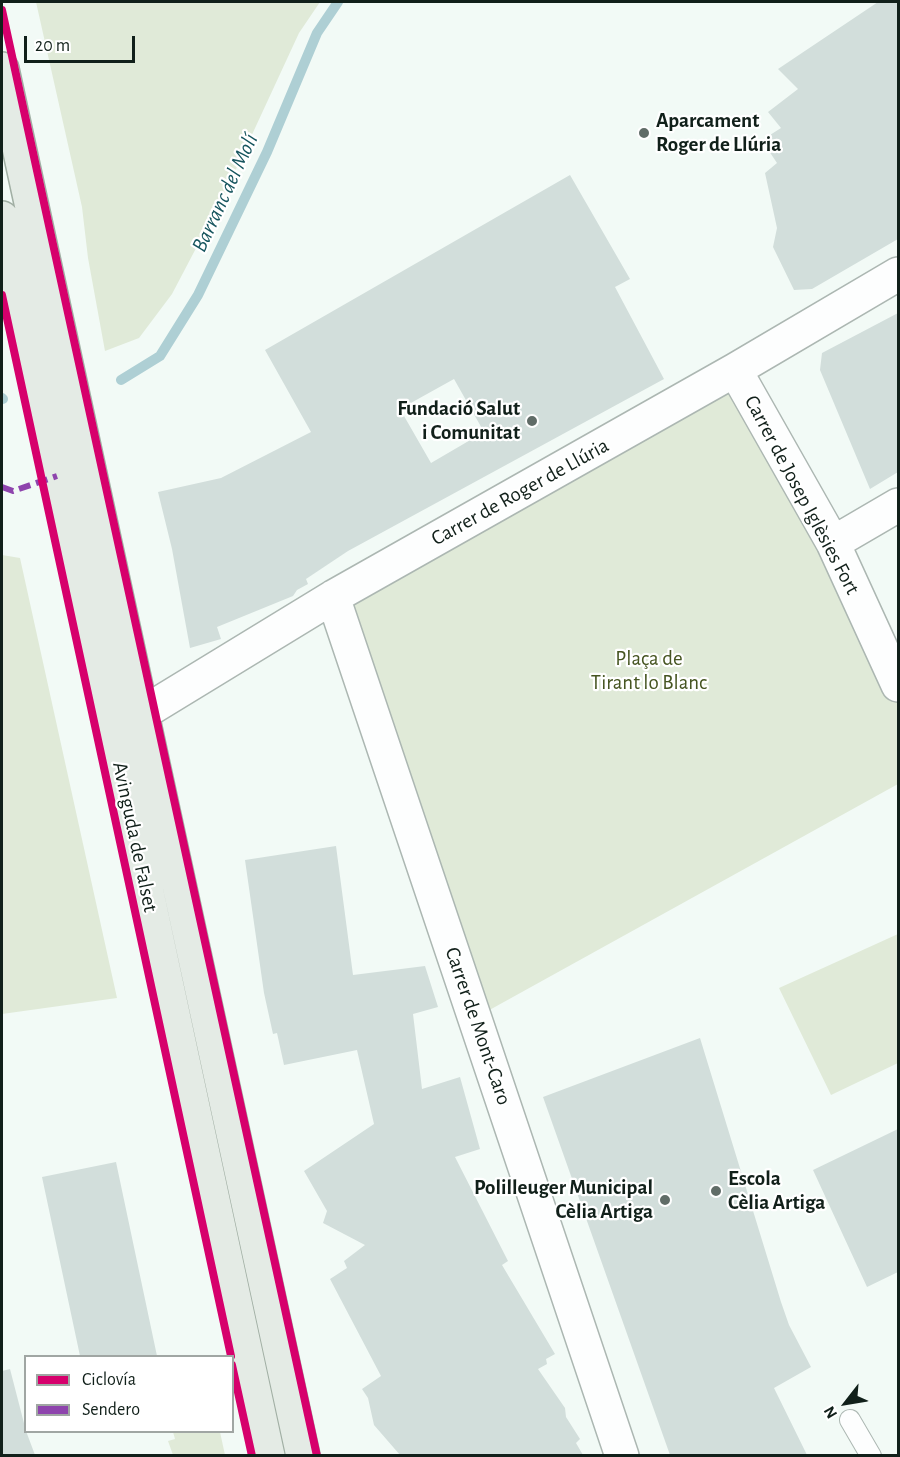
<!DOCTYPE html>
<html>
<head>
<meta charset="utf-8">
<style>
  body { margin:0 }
  #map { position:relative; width:900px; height:1457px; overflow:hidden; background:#f2faf6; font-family:"Alegreya Sans",sans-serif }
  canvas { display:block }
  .frame { position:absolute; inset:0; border:3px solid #11201a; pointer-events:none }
  .legend { position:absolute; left:24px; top:1355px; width:210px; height:78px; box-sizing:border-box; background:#fff; border:2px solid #a0a6a3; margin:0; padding:8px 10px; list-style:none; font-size:18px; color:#11201a }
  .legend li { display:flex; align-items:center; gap:12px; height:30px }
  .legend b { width:30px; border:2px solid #a0a6a3 }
  .north { position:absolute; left:816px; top:1373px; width:60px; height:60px; -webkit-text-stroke:4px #fff; paint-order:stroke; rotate:239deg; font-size:16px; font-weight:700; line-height:24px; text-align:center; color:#11201a }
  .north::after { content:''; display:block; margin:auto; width:21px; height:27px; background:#11201a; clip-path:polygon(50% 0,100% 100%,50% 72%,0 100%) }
  .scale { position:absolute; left:24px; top:36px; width:111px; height:27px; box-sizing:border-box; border:3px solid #11201a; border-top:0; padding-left:8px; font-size:18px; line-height:21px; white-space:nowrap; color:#11201a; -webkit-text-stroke:4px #fff; paint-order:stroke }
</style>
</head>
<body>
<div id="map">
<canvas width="900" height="1457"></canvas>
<div class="frame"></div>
<ul class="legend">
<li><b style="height:8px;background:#d6006c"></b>Ciclovía</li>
<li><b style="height:8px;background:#8e44ad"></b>Sendero</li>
</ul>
<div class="north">N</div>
<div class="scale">20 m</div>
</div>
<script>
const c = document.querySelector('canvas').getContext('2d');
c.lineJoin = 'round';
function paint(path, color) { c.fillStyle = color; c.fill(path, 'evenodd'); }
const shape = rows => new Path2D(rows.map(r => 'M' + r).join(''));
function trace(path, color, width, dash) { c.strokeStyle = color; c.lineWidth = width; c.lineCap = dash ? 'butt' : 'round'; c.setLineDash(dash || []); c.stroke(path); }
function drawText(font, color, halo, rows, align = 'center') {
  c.font = font + ' "Alegreya Sans",sans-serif'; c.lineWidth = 4.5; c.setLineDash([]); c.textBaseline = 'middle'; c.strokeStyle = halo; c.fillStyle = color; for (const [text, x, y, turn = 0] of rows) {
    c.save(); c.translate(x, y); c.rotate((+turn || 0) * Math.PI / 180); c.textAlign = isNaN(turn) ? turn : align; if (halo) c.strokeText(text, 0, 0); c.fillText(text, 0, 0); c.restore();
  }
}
paint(shape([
  [36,2,320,2,299,33,225,193,172,294,139,338,105,351,88,258,82,207],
  [735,370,898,685,898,784,475,1018,333,597],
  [2,555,20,558,117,998,2,1014],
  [898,934,898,1063,831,1095,779,988],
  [173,1432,220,1432,225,1455,173,1455,168,1441,175,1439]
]), '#e0ead8');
trace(shape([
  [121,380,160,356,198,295,267,152,317,33,338,2],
  [2,398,3,399]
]), '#aecfd4', 10);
paint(shape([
  [878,2,898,2,898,239,812,289,794,290,773,247,777,228,765,173,777,163,769,151,777,147,770,135,781,128,768,112,798,89,778,69],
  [570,175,630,279,615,287,664,379,348,551,306,579,308,584,297,590,293,596,217,627,221,639,190,648,172,549,158,492,221,478,311,432,265,350],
  [454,379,484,432,431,463,400,409],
  [898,313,898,472,870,489,820,370,822,353],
  [336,846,353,975,425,966,438,1007,413,1014,422,1089,460,1077,480,1149,455,1157,508,1261,502,1265,555,1354,546,1359,547,1364,538,1369,565,1408,566,1417,580,1439,576,1443,583,1455,400,1455,374,1425,368,1398,362,1389,381,1376,330,1279,347,1268,344,1261,365,1245,323,1223,327,1211,304,1171,374,1124,357,1050,284,1065,277,1033,273,1034,264,993,245,860],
  [700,1038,781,1302,789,1325,811,1367,774,1388,807,1455,670,1455,543,1097],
  [898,1129,898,1272,867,1287,813,1170],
  [116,1162,157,1356,80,1356,42,1177],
  [10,1369,26,1431,35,1455,2,1455,2,1371]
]), '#d2dedb');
const service = shape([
  [850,1420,871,1456]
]);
const minor = shape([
  [735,370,833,543,898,685],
  [833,543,898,505],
  [333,597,622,1456],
  [143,713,333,597,735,370,898,274]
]);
const primary = shape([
  [2,69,303,1456],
  [2,218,268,1456]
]);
trace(service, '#acb7b2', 22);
trace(minor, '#acb7b2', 36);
trace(primary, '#a1afa4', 36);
trace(service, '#fdfefe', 20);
trace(minor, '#fdfefe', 33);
trace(primary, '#e4ebe5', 33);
trace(shape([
  [2,487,13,491,57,476]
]), '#8e44ad', 6, [12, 6]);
trace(shape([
  [2,10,317,1456],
  [2,295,231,1356],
  [232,1365,252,1456]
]), '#d6006c', 8);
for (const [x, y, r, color] of [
  [644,133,6,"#606c67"],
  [532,421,6,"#606c67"],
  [716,1191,6,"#606c67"],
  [665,1200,6,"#606c67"]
]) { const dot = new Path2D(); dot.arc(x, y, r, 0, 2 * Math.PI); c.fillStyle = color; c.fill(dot); trace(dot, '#fff', 2); }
drawText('bold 21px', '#11201a', '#fff', [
  ["Aparcament",656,121],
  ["Roger de Llúria",656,145],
  ["Fundació Salut",520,409,"right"],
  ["i Comunitat",520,433,"right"],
  ["Escola",728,1179],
  ["Cèlia Artiga",728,1203],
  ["Polilleuger Municipal",653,1188,"right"],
  ["Cèlia Artiga",653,1212,"right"]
], 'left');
drawText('21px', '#11201a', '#fff', [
  ["Carrer de Roger de Llúria",520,492,-29],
  ["Carrer de Josep Iglèsies Fort",802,495,62],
  ["Avinguda de Falset",135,837,78],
  ["Carrer de Mont-Caro",478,1026,71]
]);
drawText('21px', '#465521', '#fff', [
  ["Plaça de",649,659],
  ["Tirant lo Blanc",649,683]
]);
drawText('italic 22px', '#16555e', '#fff', [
  ["Barranc del Molí",225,193,-65]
]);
</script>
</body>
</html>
